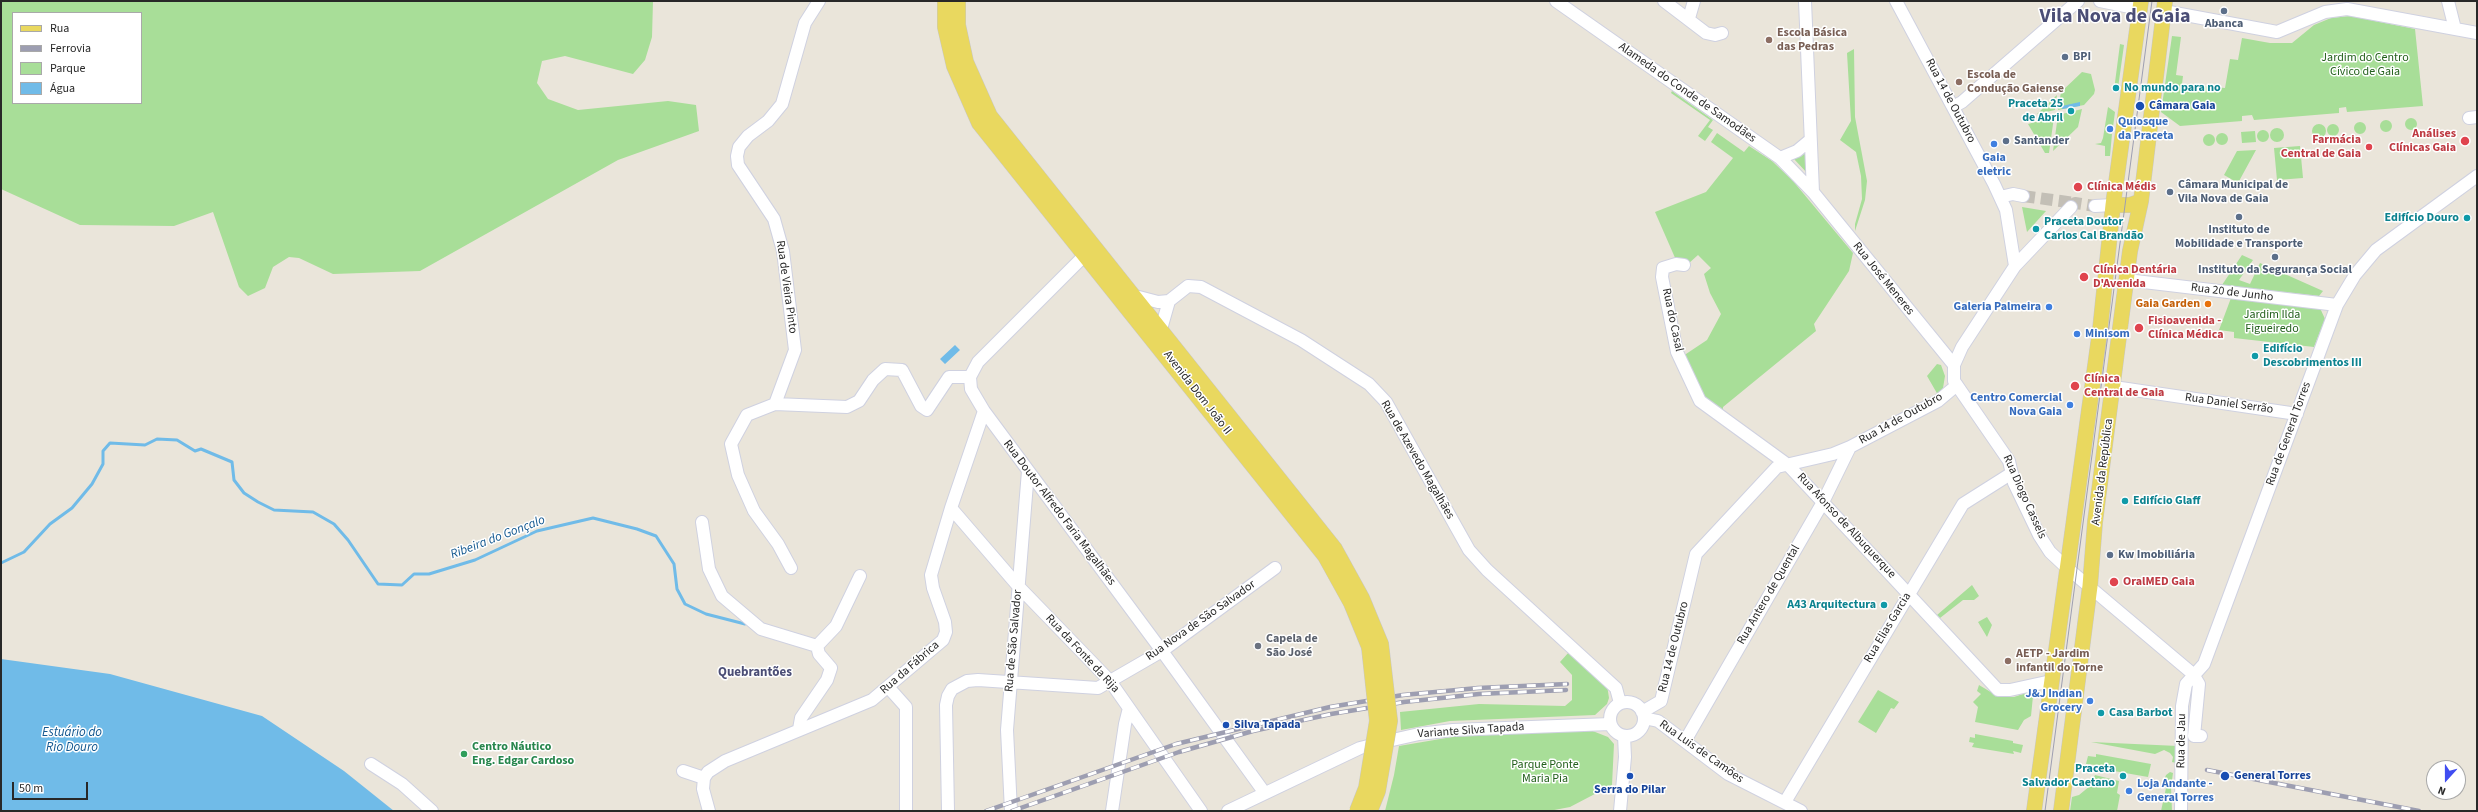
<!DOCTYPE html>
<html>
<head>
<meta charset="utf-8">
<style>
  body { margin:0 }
  #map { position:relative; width:2478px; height:812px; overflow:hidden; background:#eae5da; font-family:"Source Sans 3",sans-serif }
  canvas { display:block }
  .frame { position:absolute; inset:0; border:2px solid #282828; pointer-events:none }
  .legend { position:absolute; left:12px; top:12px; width:130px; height:92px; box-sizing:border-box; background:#fff; border:1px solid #a9a9a9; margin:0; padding:5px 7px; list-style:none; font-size:12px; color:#282828 }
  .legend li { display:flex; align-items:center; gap:8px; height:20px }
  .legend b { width:20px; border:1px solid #a9a9a9 }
  .north { position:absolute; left:2426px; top:760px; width:40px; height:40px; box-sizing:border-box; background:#fff; border:1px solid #a9a9a9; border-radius:50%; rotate:201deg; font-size:11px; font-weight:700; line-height:16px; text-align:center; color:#282828 }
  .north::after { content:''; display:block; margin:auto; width:14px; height:18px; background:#404df1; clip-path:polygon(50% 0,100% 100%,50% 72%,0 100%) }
  .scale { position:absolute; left:12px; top:782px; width:76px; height:18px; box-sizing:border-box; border:2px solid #282828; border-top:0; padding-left:5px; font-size:12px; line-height:14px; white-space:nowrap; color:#282828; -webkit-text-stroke:3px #fff; paint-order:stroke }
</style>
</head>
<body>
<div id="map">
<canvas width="2478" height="812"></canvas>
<div class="frame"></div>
<ul class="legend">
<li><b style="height:5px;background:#e9d85f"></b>Rua</li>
<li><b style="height:5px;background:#9d9eb1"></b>Ferrovia</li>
<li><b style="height:11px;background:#a8de98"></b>Parque</li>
<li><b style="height:11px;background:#70bbe8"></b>Água</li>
</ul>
<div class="north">N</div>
<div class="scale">50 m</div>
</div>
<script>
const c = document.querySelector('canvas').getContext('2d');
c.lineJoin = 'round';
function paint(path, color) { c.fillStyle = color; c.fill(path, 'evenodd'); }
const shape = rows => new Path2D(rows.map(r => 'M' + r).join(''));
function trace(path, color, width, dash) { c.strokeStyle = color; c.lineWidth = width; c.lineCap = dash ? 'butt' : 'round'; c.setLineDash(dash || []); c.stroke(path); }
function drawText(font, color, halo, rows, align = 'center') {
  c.font = font + ' "Source Sans 3",sans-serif'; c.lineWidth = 3; c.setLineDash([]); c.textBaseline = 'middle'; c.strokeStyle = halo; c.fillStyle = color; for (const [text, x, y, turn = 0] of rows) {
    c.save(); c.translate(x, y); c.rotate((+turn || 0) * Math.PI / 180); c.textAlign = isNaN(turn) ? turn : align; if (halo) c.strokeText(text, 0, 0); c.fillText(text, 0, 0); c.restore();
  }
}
paint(shape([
  [1,1,653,1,652,37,645,60,633,74,565,56,542,61,537,83,548,99,578,110,668,101,696,105,699,131,618,160,420,271,333,274,299,258,289,257,273,267,265,288,248,296,239,287,213,212,174,226,80,225,1,189],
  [13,13,141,13,141,103,13,103],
  [2350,16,2415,29,2423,106,2347,112,2346,107,2339,108,2339,113,2254,120,2252,115,2242,116,2242,121,2180,126,2161,112,2172,36,2181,37,2176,75,2183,76,2182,84,2225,88,2230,59,2238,60,2242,38,2270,43,2292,43,2314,25,2331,18],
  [2120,44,2124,45,2118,88,2114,90],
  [1854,49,1855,117,1867,181,1865,200,1855,231,1855,224,1862,199,1861,176,1856,152,1840,140,1851,121,1847,53],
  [2082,72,2091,74,2095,90,2094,94,2084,105,2058,110,2061,92],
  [1672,91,1713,120,1708,127,1713,130,1705,141,1698,136,1710,120,1671,93],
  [2057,95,2055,110,2037,114],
  [2108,107,2115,112,2113,127,2107,127,2106,131,2107,133,2112,134,2110,156,2105,156,2105,146,2095,144,2101,143,2103,138],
  [2082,109,2078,127,2053,151,2058,115],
  [2054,117,2049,153,2045,153,2028,124],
  '2405 124a6 6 0 1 1 12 0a6 6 0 1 1-12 0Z',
  '2380 126a6 6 0 1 1 12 0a6 6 0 1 1-12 0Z',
  '2354 128a6 6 0 1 1 12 0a6 6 0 1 1-12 0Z',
  '2327 130a6 6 0 1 1 12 0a6 6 0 1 1-12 0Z',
  '2312 131a7 7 0 1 1 14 0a7 7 0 1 1-14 0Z',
  '2270 135a7 7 0 1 1 14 0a7 7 0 1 1-14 0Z',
  '2257 136a6 6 0 1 1 12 0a6 6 0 1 1-12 0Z',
  [2255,131,2256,142,2242,143,2241,132],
  '2216 139a6 6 0 1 1 12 0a6 6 0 1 1-12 0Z',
  [1717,133,1744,152,1749,146,1772,161,1793,181,1853,253,1849,271,1814,324,1816,331,1723,407,1723,414,1702,400,1683,356,1707,340,1721,314,1710,293,1704,274,1711,268,1698,255,1688,264,1676,260,1655,212,1706,192,1733,158,1711,142],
  '2203 140a6 6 0 1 1 12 0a6 6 0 1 1-12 0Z',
  [2300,146,2303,178,2277,180,2274,148],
  [2256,150,2238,183,2224,175,2237,151],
  [1807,151,1808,174,1794,159],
  [2022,207,2046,211,2027,232],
  [2242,255,2253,260,2239,280,2250,284,2260,263,2323,291,2319,296,2222,285],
  [2231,298,2320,308,2325,319,2314,347,2234,338,2234,332,2219,330],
  [1937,364,1941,365,1945,376,1943,388,1938,395,1927,376],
  [1972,585,1979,596,1974,600,1963,600,1940,618,1937,615],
  [1987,617,1992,625,1987,637,1978,622],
  [1569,652,1607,685,1609,698,1607,704,1595,715,1450,721,1401,730,1400,712,1479,704,1565,706,1572,700,1572,675,1560,662],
  [1979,685,1999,697,2014,697,2029,692,2033,696,2031,716,2024,720,2018,730,1975,722,1978,707,1973,702,1981,694,1977,691],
  [1878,690,1899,702,1894,709,1891,708,1876,733,1858,722],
  [1590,730,1608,737,1614,744,1612,785,1570,807,1549,811,1385,811,1394,775,1399,746,1452,737],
  [1975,734,2013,741,2013,743,2023,745,2021,753,2013,751,2014,754,1972,747,1974,743,1969,742,1970,737,1975,738],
  [2091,742,2178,746,2176,763,2172,762,2173,757,2170,753,2164,750,2155,754],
  [2096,754,2151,764,2148,777,2097,768,2096,765,2086,764,2088,756,2096,757],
  [2170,772,2173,773,2171,787,2172,811,2161,811,2166,788,2163,783,2166,775],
  [2095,775,2119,781,2117,793,2120,795,2117,811,2070,811,2072,797,2079,795,2090,786]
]), '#a8de98');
paint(shape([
  [2080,102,2080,106,2062,109,2062,106],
  [955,345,960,350,945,364,940,359],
  [1,659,110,674,262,716,344,771,394,811,1,811]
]), '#70bbe8');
trace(shape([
  [1,563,24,552,50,524,72,508,92,484,103,464,103,451,110,443,145,445,157,439,177,440,195,451,201,449,232,462,234,480,244,493,258,502,274,510,313,512,334,524,348,540,378,584,402,585,414,574,429,574,475,560,537,531,593,518,637,529,656,536,674,564,677,589,685,604,706,614,745,624]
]), '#70bbe8', 3);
trace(shape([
  [2023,196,2075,203],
  [2071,207,2075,203,2095,206]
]), '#c3bfb6', 12, [12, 6]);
const minor = shape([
  [1556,1,1780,158,1813,192,1954,365],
  [1664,1,1706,33,1715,35,1722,33],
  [1805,1,1813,192],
  [1896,1,1994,184,2006,210,2015,266,1962,347,1954,365,1954,381,2009,461,2014,483,2039,535,2050,552,2066,567,2193,674,2199,684,2194,736,2201,736],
  [2100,1,2140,9],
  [2448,1,2455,29],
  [2164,11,2277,32,2325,12,2347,9,2477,33],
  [1689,18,1694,1],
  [1953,107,1962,102,2078,1],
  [2469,118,2477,117],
  [1780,158,1797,151,1809,141],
  [2000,197,2013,194,2023,196],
  [2095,206,2113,205],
  [1090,250,978,362,970,377,971,389,984,411,1162,651,1264,792],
  [1684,265,1676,264,1663,268,1662,277,1677,352,1700,401,1788,465,1998,690,2010,690,2051,681],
  [2015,266,2071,207],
  [2127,280,2337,305],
  [1135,296,1158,302,1169,301,1188,286,1201,287,1301,340,1369,384,1386,402,1469,550,1487,570,1616,688,1620,703],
  [1161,329,1169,301],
  [2114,387,2297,414],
  [775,404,847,407,859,401,873,380,885,369,902,370,921,406,927,410,949,377,970,377],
  [951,508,1019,587,1110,681,1201,811],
  [702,522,709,569,722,596,761,629,817,646],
  [791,568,778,544,754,511,738,475,731,444,747,415,775,404,795,350,783,251,774,219,738,165,737,156,739,147,748,136,768,121,782,104,805,23,819,1],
  [817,646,836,626,860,576],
  [889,688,906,707,906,811],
  '1610 719a17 17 0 1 1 34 0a17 17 0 1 1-34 0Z',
  [1642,712,1661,701,1696,554,1777,467,1833,454,1850,447,1938,401,1957,385],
  [1644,718,1658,721,1728,774,1801,811],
  [799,729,801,718,827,680,831,668,819,654,817,646],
  [1685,741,1823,502,1850,447],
  [371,764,402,784,432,811],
  [683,771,704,778],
  [1785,802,1963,504,2012,473],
  [709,811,703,789,704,778,708,772,725,761,872,700,943,640,946,632,945,622,933,588,931,575,951,508,984,411],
  [948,811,946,705,948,696,952,689,967,681,978,680,1098,688,1162,651,1275,568],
  [1011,811,1007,730,1028,471],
  [1112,811,1125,724,1129,708],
  [1228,811,1360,748,1388,741,1419,734,1453,730,1610,724],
  [1620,811,1625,757,1624,736],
  [2181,811,2182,706,2186,684,2204,664,2337,305,2355,275,2376,250,2477,176]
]);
const major = shape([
  [945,1,945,27,954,66,979,123,1325,556,1351,603,1369,647],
  [958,1,958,25,966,62,990,116,1335,549,1362,598,1381,644],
  [2113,205,2130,205,2141,201],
  [2034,811,2100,330,2113,205,2141,1],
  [2061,811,2090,586,2095,522,2130,251,2141,201,2165,1]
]);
trace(minor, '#cfd1e0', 14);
trace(major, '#c7c7c7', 16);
trace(minor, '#fff', 12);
trace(major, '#e9d85f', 15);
trace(shape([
  [2045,811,2152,1]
]), '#9d9eb1', 1);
const rail = shape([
  [2207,770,2419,811],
  [986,811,1176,744,1330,707,1403,695,1478,688,1567,684],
  [1012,811,1179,752,1253,731,1331,714,1404,702,1479,694,1566,690]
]);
trace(rail, '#9d9eb1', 4.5);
trace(rail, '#fff', 3, [9]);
const majorBridge = shape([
  [1357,811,1366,788,1377,721,1369,647],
  [1370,811,1378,791,1390,721,1381,644]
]);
trace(majorBridge, '#c7c7c7', 16, []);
trace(majorBridge, '#e9d85f', 15);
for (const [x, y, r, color] of [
  [2224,11,4,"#5c6f8a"],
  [1769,40,4,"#8d6e63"],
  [2065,57,4,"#5c6f8a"],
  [1959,82,4,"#8d6e63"],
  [2116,88,4,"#0f9aa8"],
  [2140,106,5,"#1a4fb4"],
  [2071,111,4,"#0f9aa8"],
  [2110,129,4,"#3f7fe0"],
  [2006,141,4,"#5c6f8a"],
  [2465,141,5,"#e0444e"],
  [1994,144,4,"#3f7fe0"],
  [2369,147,4,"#e0444e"],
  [2078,187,5,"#e0444e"],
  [2170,192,4,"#5c6f8a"],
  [2239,217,4,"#5c6f8a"],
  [2467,218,4,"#0f9aa8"],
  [2036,229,4,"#0f9aa8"],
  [2275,257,4,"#5c6f8a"],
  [2084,277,5,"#e0444e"],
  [2208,304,4,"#e8710a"],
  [2049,307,4,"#3f7fe0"],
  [2139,328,5,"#e0444e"],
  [2077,334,4,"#3f7fe0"],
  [2255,356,4,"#0f9aa8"],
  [2075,386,5,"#e0444e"],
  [2070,405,4,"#3f7fe0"],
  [2125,501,4,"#0f9aa8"],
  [2110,555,4,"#5c6f8a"],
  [2114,582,5,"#e0444e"],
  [1884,605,4,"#0f9aa8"],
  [1258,646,4,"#6b7280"],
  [2008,661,4,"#8d6e63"],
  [2090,701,4,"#3f7fe0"],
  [2101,713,4,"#0f9aa8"],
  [1226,725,4,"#1a4fb4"],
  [464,754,4,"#2e9e5b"],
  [1630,776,4,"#1a4fb4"],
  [2123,776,4,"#0f9aa8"],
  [2225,776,5,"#1a4fb4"],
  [2129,791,4,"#3f7fe0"]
]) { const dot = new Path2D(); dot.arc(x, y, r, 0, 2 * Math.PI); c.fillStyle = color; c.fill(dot); trace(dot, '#fff', 1.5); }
drawText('bold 12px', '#4e5e75', '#fff', [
  ["Abanca",2224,24,"center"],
  ["BPI",2073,57],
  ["Santander",2014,141],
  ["Câmara Municipal de",2178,185],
  ["Vila Nova de Gaia",2178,199],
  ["Instituto de",2239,230,"center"],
  ["Mobilidade e Transporte",2239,244,"center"],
  ["Instituto da Segurança Social",2275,270,"center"],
  ["Kw Imobiliária",2118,555]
], 'left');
drawText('bold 12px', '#785e54', '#fff', [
  ["Escola Básica",1777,33],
  ["das Pedras",1777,47],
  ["Escola de",1967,75],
  ["Condução Gaiense",1967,89],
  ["AETP - Jardim",2016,654],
  ["infantil do Torne",2016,668]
], 'left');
drawText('12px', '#23601c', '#fff', [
  ["Jardim do Centro",2365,58],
  ["Cívico de Gaia",2365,72],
  ["Jardim Ilda",2272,315],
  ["Figueiredo",2272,329],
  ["Parque Ponte",1545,765],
  ["Maria Pia",1545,779]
]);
drawText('bold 12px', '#0d838f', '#fff', [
  ["No mundo para no",2124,88],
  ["Praceta 25",2063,104,"right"],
  ["de Abril",2063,118,"right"],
  ["Edifício Douro",2459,218,"right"],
  ["Praceta Doutor",2044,222],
  ["Carlos Cal Brandão",2044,236],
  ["Edifício",2263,349],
  ["Descobrimentos III",2263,363],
  ["Edifício Glaff",2133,501],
  ["A43 Arquitectura",1876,605,"right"],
  ["Casa Barbot",2109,713],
  ["Praceta",2115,769,"right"],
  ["Salvador Caetano",2115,783,"right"]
], 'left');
drawText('12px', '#282828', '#fff', [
  ["Alameda do Conde de Samodães",1687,93,35],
  ["Rua 14 de Outubro",1950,101,62],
  ["Rua José Meneres",1883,279,51],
  ["Rua de Vieira Pinto",786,287,82],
  ["Rua 20 de Junho",2232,293,7],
  ["Rua do Casal",1672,320,78],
  ["Avenida Dom João II",1197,393,52],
  ["Rua Daniel Serrão",2229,404,8],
  ["Rua 14 de Outubro",1901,419,-29],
  ["Rua de General Torres",2289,434,-70],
  ["Rua de Azevedo Magalhães",1417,460,60],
  ["Avenida da República",2103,472,-83],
  ["Rua Diogo Cassels",2024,497,66],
  ["Rua Doutor Alfredo Faria Magalhães",1059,513,53],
  ["Rua Afonso de Albuquerque",1846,526,47],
  ["Rua Antero de Quental",1769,595,-60],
  ["Rua Nova de São Salvador",1201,621,-35],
  ["Rua Elias Garcia",1888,628,-59],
  ["Rua de São Salvador",1014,641,-85],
  ["Rua 14 de Outubro",1674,647,-76],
  ["Rua da Fonte da Rija",1082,654,47],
  ["Rua da Fábrica",910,668,-41],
  ["Variante Silva Tapada",1471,731,-4],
  ["Rua de Jau",2182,741,-89],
  ["Rua Luis de Camões",1701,752,35]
]);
drawText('bold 12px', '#164399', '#fff', [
  ["Câmara Gaia",2149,106],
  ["Silva Tapada",1234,725],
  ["General Torres",2234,776],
  ["Serra do Pilar",1630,790,"center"]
], 'left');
drawText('bold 12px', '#366cbe', '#fff', [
  ["Quiosque",2118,122],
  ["da Praceta",2118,136],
  ["Gaia",1994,158,"center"],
  ["eletric",1994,172,"center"],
  ["Galeria Palmeira",2041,307,"right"],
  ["Minisom",2085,334],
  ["Centro Comercial",2062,398,"right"],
  ["Nova Gaia",2062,412,"right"],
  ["J&J Indian",2082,694,"right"],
  ["Grocery",2082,708,"right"],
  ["Loja Andante -",2137,784],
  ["General Torres",2137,798]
], 'left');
drawText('bold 12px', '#be3a42', '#fff', [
  ["Análises",2456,134,"right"],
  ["Clínicas Gaia",2456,148,"right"],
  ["Farmácia",2361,140,"right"],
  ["Central de Gaia",2361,154,"right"],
  ["Clínica Médis",2087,187],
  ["Clínica Dentária",2093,270],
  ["D'Avenida",2093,284],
  ["Fisioavenida -",2148,321],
  ["Clínica Médica",2148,335],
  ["Clínica",2084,379],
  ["Central de Gaia",2084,393],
  ["OralMED Gaia",2123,582]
], 'left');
drawText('bold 12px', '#c56008', '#fff', [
  ["Gaia Garden",2200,304]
], 'right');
drawText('bold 12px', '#5b616d', '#fff', [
  ["Capela de",1266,639],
  ["São José",1266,653]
], 'left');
drawText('bold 12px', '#27864d', '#fff', [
  ["Centro Náutico",472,747],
  ["Eng. Edgar Cardoso",472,761]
], 'left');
drawText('italic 13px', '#135890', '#fff', [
  ["Ribeira do Gonçalo",498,538,-21],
  ["Estuário do",72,733],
  ["Rio Douro",72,748]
]);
drawText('bold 13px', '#4b4e76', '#fff', [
  ["Quebrantões",755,673]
]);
drawText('bold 20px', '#4b4e76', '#fff', [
  ["Vila Nova de Gaia",2115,18]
]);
</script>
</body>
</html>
